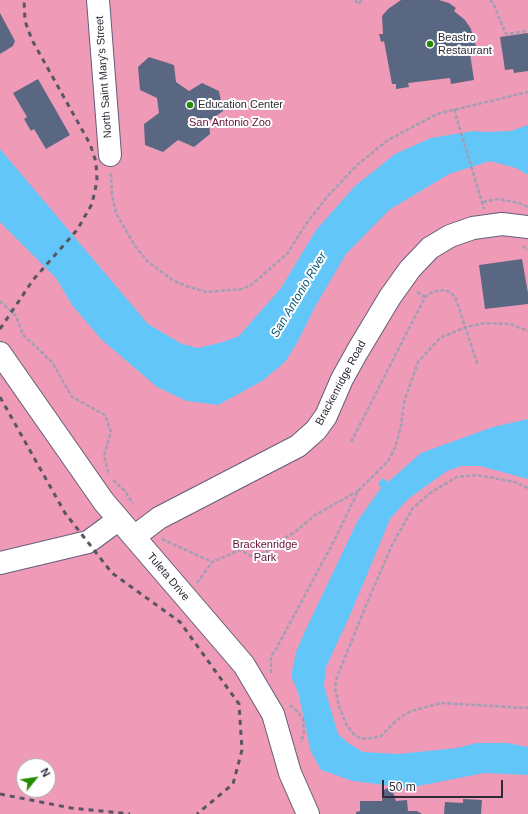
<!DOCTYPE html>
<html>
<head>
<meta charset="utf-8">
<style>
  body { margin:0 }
  #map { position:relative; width:528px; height:814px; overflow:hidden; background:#e7e1fc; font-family:Arial,sans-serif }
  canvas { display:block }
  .north { position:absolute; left:16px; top:758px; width:40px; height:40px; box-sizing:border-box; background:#fff; border:1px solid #abaaaf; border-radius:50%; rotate:60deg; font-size:11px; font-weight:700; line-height:16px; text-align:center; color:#2d2b37 }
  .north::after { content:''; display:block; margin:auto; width:14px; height:18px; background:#278b00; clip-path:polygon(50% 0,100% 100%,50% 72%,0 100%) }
  .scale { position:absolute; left:382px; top:780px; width:121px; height:18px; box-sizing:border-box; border:2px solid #2d2b37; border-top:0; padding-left:5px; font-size:12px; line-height:14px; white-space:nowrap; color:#2d2b37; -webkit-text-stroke:3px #fff; paint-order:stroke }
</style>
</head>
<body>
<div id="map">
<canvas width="528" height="814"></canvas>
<div class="north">N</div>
<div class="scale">50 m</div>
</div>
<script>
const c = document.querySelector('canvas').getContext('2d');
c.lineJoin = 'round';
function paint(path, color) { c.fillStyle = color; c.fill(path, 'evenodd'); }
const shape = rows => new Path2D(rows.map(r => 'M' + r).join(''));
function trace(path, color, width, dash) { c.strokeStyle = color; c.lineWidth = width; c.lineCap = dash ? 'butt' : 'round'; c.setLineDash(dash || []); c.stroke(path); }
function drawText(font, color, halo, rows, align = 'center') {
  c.font = font + ' Arial,sans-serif'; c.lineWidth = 4; c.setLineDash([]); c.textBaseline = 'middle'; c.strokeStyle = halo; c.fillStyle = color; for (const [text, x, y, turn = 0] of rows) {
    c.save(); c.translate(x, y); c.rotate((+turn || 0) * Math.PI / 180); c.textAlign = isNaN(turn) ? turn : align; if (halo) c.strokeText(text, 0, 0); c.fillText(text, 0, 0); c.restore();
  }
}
paint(shape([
  [0,0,528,0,528,814,0,814],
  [24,766,48,766,48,790,24,790]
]), '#ef9bb8');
paint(shape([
  [528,125,528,175,516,168,490,161,449,174,389,210,346,254,316,305,297,343,285,362,262,381,218,405,187,401,157,387,101,339,72,305,56,278,0,222,0,149,148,324,182,344,198,348,223,342,239,336,281,288,316,230,355,186,395,154,431,138,474,131,484,132,511,131],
  [528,419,528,479,480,466,461,466,447,471,408,499,390,519,351,613,326,667,324,686,338,734,348,743,363,752,398,754,457,748,477,743,507,743,528,747,528,775,484,773,408,788,353,781,321,770,311,752,298,692,291,676,296,652,305,631,358,520,381,488,378,483,383,478,388,482,421,453,493,427]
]), '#62c6f9');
paint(shape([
  [401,0,439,0,449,3,456,8,454,11,465,20,471,29,476,46,469,47,474,80,451,84,450,78,408,83,409,87,396,89,396,84,392,84,384,41,381,42,379,34,383,34,382,16,388,9],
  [0,13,15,41,13,46,0,54],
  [528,33,528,71,514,73,513,69,505,70,500,37],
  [149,57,174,65,176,82,189,91,202,83,219,91,223,111,209,121,210,134,194,147,178,140,163,152,145,145,144,124,159,113,157,98,140,90,138,67],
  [38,79,70,135,46,149,34,129,31,131,24,119,27,117,13,93],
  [522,259,528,293,528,304,485,309,479,265],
  [389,787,392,789,396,801,407,800,408,811,417,811,422,814,356,814,356,812,360,811,360,801,382,801,384,790],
  [463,799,482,800,481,814,444,814,445,802,463,803]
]), '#5a6783');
const minor = shape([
  [98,0,110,155],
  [0,353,104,502,244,665,273,714,290,773,308,814],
  [134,537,159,518,298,446,316,430,326,416,342,379,357,352,390,297,410,269,430,248,450,236,473,228,502,224,528,227],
  [0,563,88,542,118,520]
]);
trace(minor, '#645d7a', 24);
trace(shape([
  [355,0,358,4,362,0],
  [490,0,493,3,506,34,528,31],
  [454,109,484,209],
  [111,173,112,195,116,213,135,246,147,261,174,281,189,287,207,292,242,289,251,285,287,254,306,224,327,197,357,165,388,140,437,114,528,92],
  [483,202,498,199,519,203,528,207],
  [522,246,528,250],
  [417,292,425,297],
  [0,301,16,316,23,335,52,362,72,397,105,415,111,432,104,456,109,475],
  [351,442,425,297,434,291,446,290,455,296,478,366],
  [113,480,125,491,133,504],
  [528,488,515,482,477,475,457,477,430,493,413,508,392,545,367,603,337,677,335,688,339,706,346,724,355,736,366,739,381,736,398,719,411,711,441,703,528,708],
  [162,539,212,562],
  [197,583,212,562,240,550,251,556,266,552,283,539,295,532,315,515,358,491],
  [271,673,271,656,276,649,336,537,358,491,388,461,395,448,401,426,404,402,418,362,440,338,466,327,485,323,510,324,528,331],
  [290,705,298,712,303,719,304,732,301,742]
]), '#a29eb3', 2.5, [4, 2]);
trace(minor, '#fff', 22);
trace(shape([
  [0,329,33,280,77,230,92,204,97,181,96,162,90,144,32,40,25,21,24,0],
  [0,397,65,513,112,573,180,622,239,704,242,750,233,784,197,814],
  [0,794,71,808,130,814]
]), '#585565', 3, [5, 5]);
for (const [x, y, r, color] of [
  [430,44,4,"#278b00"],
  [190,105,4,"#278b00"]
]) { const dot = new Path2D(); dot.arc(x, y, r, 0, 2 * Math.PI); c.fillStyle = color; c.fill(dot); trace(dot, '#fff', 1.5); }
drawText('11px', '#2d2b37', '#fff', [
  ["Beastro",438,38],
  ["Restaurant",438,51],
  ["Education Center",198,105]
], 'left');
drawText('11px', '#2d2b37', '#fff', [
  ["North Saint Mary's Street",104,77,-94],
  ["Brackenridge Road",341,383,-62],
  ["Tuleta Drive",168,577,50]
]);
drawText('11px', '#631238', '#fff', [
  ["San Antonio Zoo",230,123],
  ["Brackenridge",265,545],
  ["Park",265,558]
]);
drawText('italic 12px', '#03587a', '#fff', [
  ["San Antonio River",299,295,-59]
]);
</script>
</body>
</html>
